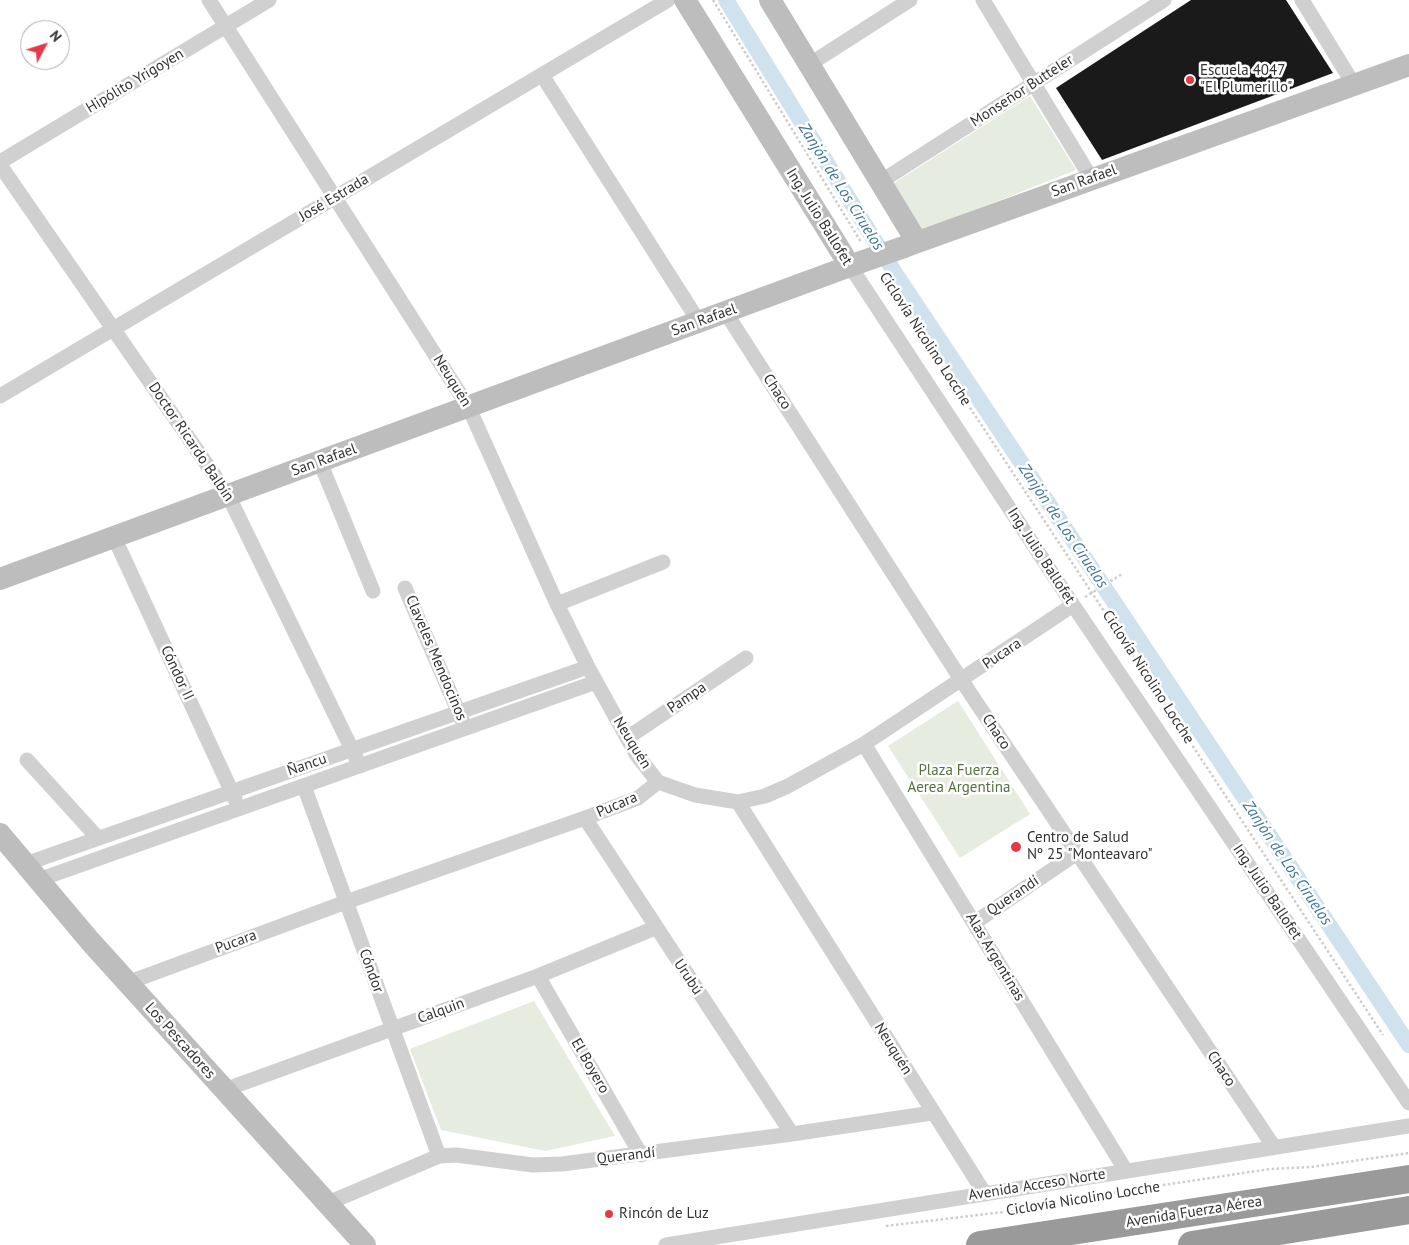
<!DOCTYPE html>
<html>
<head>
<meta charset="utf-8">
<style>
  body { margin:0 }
  #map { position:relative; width:1409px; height:1245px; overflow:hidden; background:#fff; font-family:"PT Sans",sans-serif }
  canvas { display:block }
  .north { position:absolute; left:20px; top:20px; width:50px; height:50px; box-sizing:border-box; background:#fff; border:1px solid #adadad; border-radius:50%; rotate:50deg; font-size:14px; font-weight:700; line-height:20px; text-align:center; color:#333 }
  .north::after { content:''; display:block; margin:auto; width:18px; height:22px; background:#e63946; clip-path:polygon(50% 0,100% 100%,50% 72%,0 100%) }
</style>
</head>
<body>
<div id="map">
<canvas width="1409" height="1245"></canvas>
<div class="north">N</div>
</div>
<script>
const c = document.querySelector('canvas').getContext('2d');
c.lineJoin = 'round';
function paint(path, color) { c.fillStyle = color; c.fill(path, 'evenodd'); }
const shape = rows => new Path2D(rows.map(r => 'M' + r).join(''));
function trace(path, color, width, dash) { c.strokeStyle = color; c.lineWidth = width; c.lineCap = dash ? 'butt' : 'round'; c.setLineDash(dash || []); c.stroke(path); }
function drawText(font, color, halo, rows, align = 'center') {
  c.font = font + ' "PT Sans",sans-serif'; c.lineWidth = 5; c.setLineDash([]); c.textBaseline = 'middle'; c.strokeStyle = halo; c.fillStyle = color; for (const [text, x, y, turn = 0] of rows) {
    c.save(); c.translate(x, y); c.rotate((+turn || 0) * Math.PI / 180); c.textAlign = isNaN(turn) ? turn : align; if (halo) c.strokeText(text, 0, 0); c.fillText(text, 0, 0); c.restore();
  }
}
paint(shape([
  [1030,96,1076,170,923,231,894,183],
  [958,701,1030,814,960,858,888,746],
  [534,1001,615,1136,545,1151,441,1130,410,1049]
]), '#e6ecdf');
trace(shape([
  [726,0,893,270,1409,1045]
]), '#cfe2ee', 16);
paint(shape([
  [1191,0,1286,0,1333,73,1102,160,1056,88]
]), '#1a1a1a');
trace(shape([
  [713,0,861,242],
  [882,274,1383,1035],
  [1085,597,1122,574],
  [886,1226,1037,1208,1117,1192,1270,1169,1311,1167,1409,1153]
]), '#cdcdcd', 2.5, [2.5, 2.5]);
trace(shape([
  [209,0,469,408,557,604,588,667,636,754,658,782],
  [983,0,1091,178],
  [1302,0,1354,85],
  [810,64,910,0],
  [542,75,699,322],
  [0,162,269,0],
  [0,165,228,495,360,766],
  [880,182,1164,0],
  [850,266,1073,605,1409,1103],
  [726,313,962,681,1274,1147],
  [0,396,668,0],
  [320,462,373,591],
  [114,537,235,799],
  [405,588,462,720],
  [557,604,663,562],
  [627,738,746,658],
  [864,744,1126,1171],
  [27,760,97,837],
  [658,782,695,795,738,802,765,796,788,786,864,744,1073,605],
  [304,786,439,1156],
  [738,802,985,1194],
  [585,818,792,1134],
  [25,864,588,667],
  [38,880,596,682],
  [974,923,1077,853],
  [538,976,641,1155],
  [127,983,346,902,585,818,638,798,658,782],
  [224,1090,538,976,655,928],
  [328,1203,439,1156,456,1155,533,1165,562,1164,792,1134,932,1113],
  [666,1245,1409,1126]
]), '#d0d0d0', 15);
trace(shape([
  [685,0,850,266],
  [770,0,917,242],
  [904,247,1409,65],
  [0,579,861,262],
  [0,834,90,941,365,1245]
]), '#bdbdbd', 22);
trace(shape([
  [980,1245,1409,1179],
  [1192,1245,1409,1210]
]), '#9a9a9a', 28);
trace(shape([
  [861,262,904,247]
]), '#bdbdbd', 22);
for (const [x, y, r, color] of [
  [1190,80,5,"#e63946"],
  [1016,847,6,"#e63946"],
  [609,1214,5,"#e63946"]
]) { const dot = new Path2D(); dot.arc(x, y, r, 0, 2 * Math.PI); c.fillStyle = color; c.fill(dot); trace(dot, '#fff', 2); }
drawText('15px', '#333', '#fff', [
  ["Escuela 4047",1200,71],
  ["\"El Plumerillo\"",1200,88],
  ["Centro de Salud",1027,838],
  ["Nº 25 \"Monteavaro\"",1027,855],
  ["Rincón de Luz",619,1214]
], 'left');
drawText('15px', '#333', '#fff', [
  ["Hipólito Yrigoyen",135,81,-31],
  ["Monseñor Butteler",1022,91,-33],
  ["San Rafael",1084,181,-20],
  ["José Estrada",334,198,-31],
  ["Ing. Julio Ballofet",819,217,58],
  ["San Rafael",704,320,-20],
  ["Ciclovía Nicolino Locche",925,339,57],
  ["Neuquén",452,381,58],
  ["Chaco",777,392,57],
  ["Doctor Ricardo Balbín",191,442,56],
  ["San Rafael",324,460,-20],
  ["Ing. Julio Ballofet",1041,556,57],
  ["Pucara",1002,654,-34],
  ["Claveles Mendocinos",436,658,67],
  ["Cóndor II",177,673,65],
  ["Ciclovía Nicolino Locche",1148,677,57],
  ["Pampa",687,698,-34],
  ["Chaco",996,732,56],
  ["Neuquén",632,743,58],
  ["Ñancu",307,765,-19],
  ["Pucara",617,805,-23],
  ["Ing. Julio Ballofet",1267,892,56],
  ["Querandí",1013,896,-34],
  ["Pucara",236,942,-20],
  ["Alas Argentinas",995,957,59],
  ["Cóndor",371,971,70],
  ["Urubú",688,977,56],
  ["Calquin",441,1011,-20],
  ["Los Pescadores",180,1041,48],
  ["Neuquén",893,1049,58],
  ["El Boyero",590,1066,60],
  ["Chaco",1221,1069,56],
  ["Querandí",626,1156,-7],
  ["Avenida Acceso Norte",1037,1185,-9],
  ["Ciclovía Nicolino Locche",1083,1199,-9],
  ["Avenida Fuerza Aérea",1194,1212,-9]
]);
drawText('15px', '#56703f', '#fff', [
  ["Plaza Fuerza",959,771],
  ["Aerea Argentina",959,788]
]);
drawText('italic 16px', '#3f7597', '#fff', [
  ["Zanjón de Los Ciruelos",841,187,58],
  ["Zanjón de Los Ciruelos",1063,526,56],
  ["Zanjón de Los Ciruelos",1287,863,56]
]);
</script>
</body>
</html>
